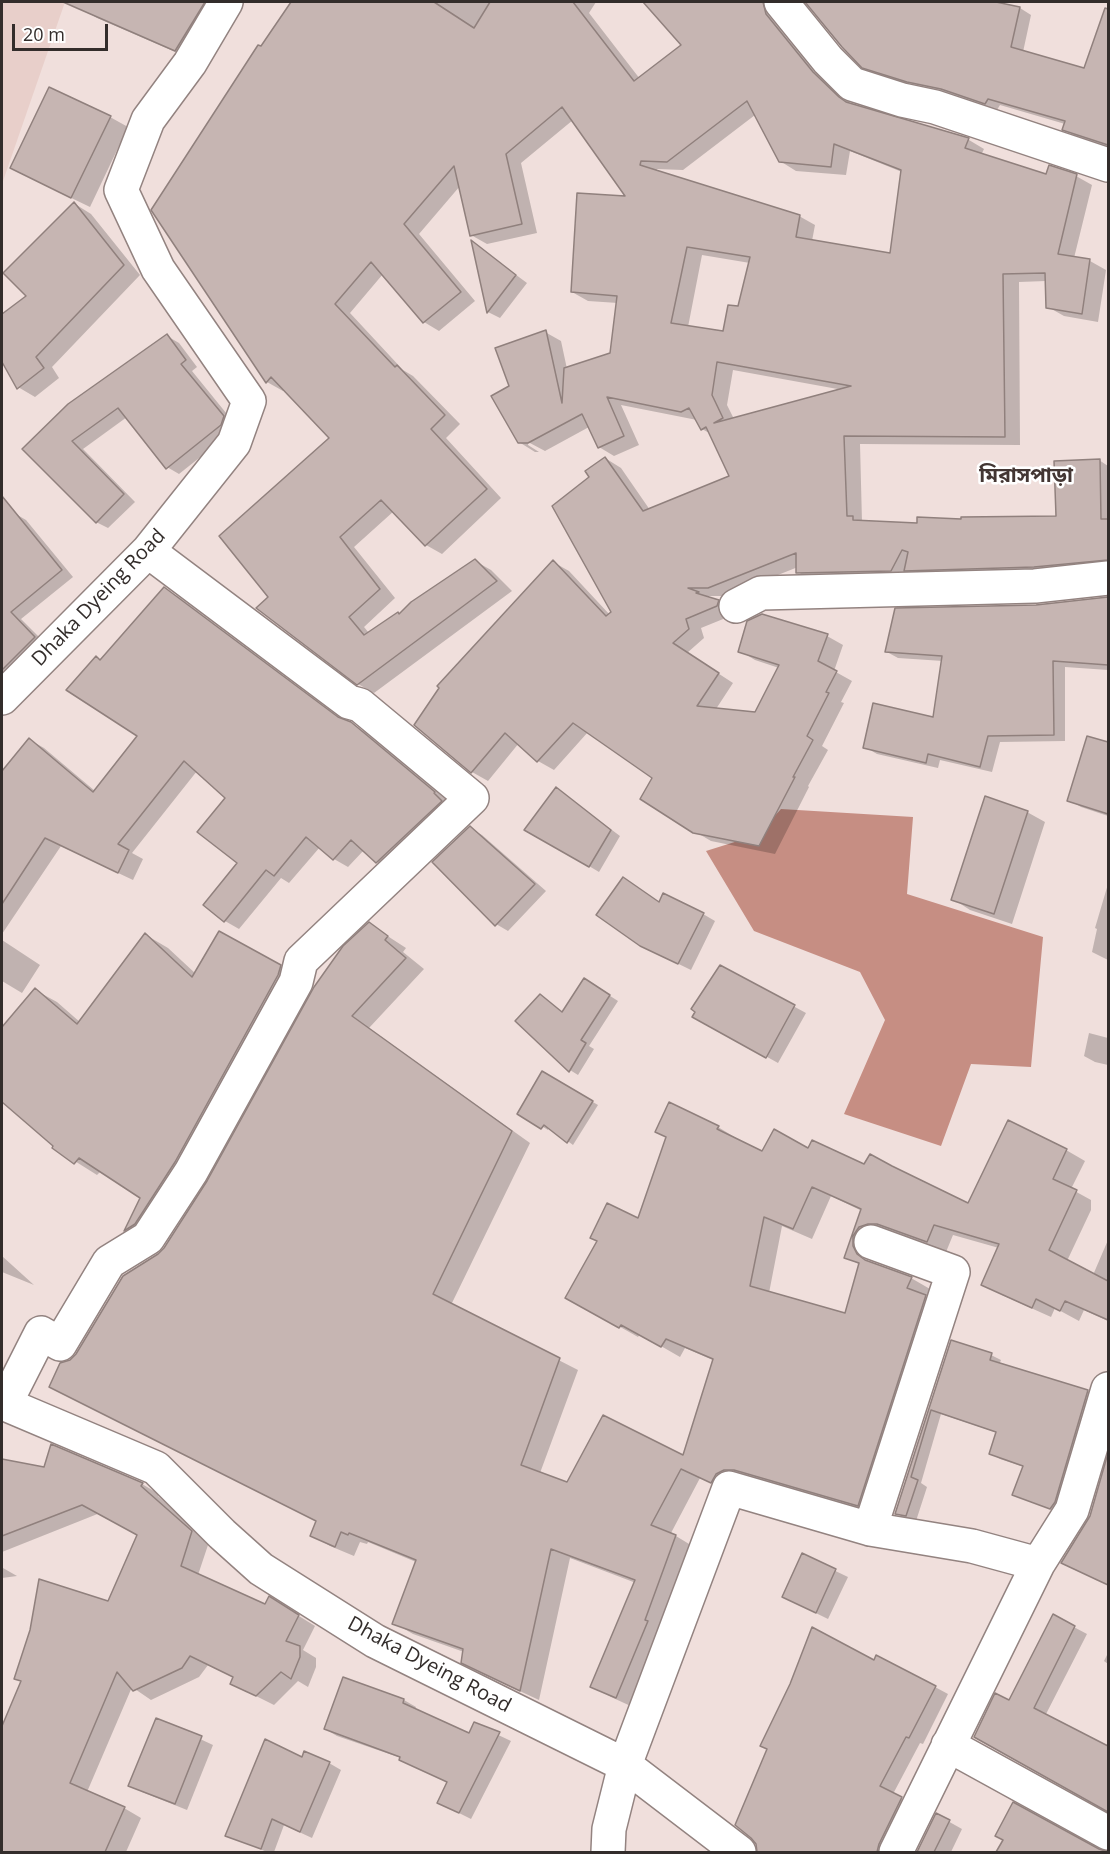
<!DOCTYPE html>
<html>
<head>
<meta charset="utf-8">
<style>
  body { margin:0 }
  #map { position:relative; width:1110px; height:1854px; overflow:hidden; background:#f0dfdc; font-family:"Open Sans",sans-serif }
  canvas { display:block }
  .frame { position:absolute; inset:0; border:3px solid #332d2b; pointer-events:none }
  .scale { position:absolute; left:12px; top:24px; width:96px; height:27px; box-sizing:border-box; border:3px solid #332d2b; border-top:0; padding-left:8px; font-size:18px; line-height:21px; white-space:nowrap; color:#332d2b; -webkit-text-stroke:4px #fff; paint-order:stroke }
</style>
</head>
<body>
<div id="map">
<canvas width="1110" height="1854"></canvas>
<div class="frame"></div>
<div class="scale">20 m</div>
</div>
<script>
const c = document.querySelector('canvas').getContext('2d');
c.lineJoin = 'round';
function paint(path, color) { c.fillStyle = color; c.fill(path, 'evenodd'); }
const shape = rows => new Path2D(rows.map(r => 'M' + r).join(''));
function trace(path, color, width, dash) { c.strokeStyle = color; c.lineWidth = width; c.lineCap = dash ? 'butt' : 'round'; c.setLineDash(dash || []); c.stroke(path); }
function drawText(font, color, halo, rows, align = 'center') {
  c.font = font + ' "Open Sans","Noto Sans Bengali",sans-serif'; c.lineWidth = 5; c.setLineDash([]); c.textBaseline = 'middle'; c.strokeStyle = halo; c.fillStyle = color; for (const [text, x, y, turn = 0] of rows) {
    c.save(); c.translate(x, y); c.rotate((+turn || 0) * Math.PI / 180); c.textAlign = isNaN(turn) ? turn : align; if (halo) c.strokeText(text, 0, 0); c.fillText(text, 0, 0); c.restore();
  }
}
paint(shape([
  [2,2,65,2,2,184]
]), '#e8cfca');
paint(shape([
  [781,809,913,817,907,894,1043,937,1031,1067,971,1064,941,1146,844,1114,885,1020,860,972,754,931,706,851,757,835]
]), '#c68e83');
paint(shape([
  [82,2,227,2,194,60,97,18,79,7],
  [292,2,596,2,589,13,640,79,683,45,645,2,774,2,829,83,852,105,930,127,969,140,984,149,981,155,1047,176,1076,176,1092,185,1074,258,1090,261,1106,270,1098,322,1064,316,1048,307,1046,281,1019,282,1020,445,860,444,862,522,918,525,1058,517,1099,460,1108,466,1108,569,921,579,910,573,907,579,814,582,798,572,798,567,725,596,704,596,734,610,733,615,701,628,704,638,687,653,733,683,716,709,756,714,779,668,755,660,740,651,827,636,843,645,834,671,852,681,841,702,844,703,822,746,828,750,808,786,809,787,775,854,711,841,694,831,654,778,588,732,554,770,538,761,519,743,488,781,472,772,416,725,553,562,569,571,610,615,613,612,591,477,605,458,621,468,650,510,731,476,711,434,702,429,697,420,621,405,639,445,614,456,599,447,589,427,545,451,528,442,528,445,539,452,535,452,519,442,510,387,545,332,561,341,567,369,612,354,618,303,588,301,572,292,628,198,573,120,521,163,537,233,487,244,471,235,460,186,419,234,475,301,439,331,424,322,383,274,350,313,403,370,413,376,460,424,446,438,501,498,442,554,426,545,394,511,354,547,395,598,364,627,369,633,400,615,475,561,491,570,512,591,374,693,358,684,270,598,331,438,284,389,283,391,267,382,261,48],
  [755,115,780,161,796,171,846,175,850,151,902,172,892,255,812,241,815,225,799,216,656,172,657,169,683,170],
  [702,255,750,263,739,308,725,333,688,327],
  [733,370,843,390,734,419,727,405],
  [807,2,969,2,973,22,976,2,988,2,1020,8,1031,15,1023,52,1084,70,1108,18,1108,147,1075,136,1063,129,1065,124,1000,105,997,110,954,95,920,88,876,74,863,66,843,46],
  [110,117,128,127,90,207,30,178],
  [75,204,91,214,140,275,52,367,59,378,35,397,18,387,2,359,2,316,28,296],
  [473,243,527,283,500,318,488,312],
  [167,336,179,343,197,367,192,371,235,424,233,431,179,474,167,467,127,417,83,449,135,502,108,528,96,522,24,449],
  [14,513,26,520,73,577,21,619,46,644,2,684,2,523],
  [165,589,179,597,344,721,366,732,449,801,392,871,377,862,364,850,348,867,334,859,320,847,289,883,281,878,239,929,225,921,205,905,239,863,227,797,197,771,132,853,143,859,133,880,61,846,2,934,2,773,30,740,44,748,95,791,139,736,101,661],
  [1108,598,1108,670,1065,667,1065,741,1000,742,992,772,940,760,938,768,877,754,865,747,934,719,943,661,898,658,887,652,1036,606],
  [1088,738,1108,744,1108,816,1081,807,1069,800],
  [557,789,620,836,599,872,527,829],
  [1027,812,1045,822,1012,924,970,910,953,899],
  [470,828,482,835,546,891,508,931,496,924],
  [1108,884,1108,960,1092,952,1097,929,1095,928],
  [660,903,703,914,715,921,691,970,654,952],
  [369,924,406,948,403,952,424,969,369,1028,530,1143,451,1305,578,1370,540,1473,568,1483,683,1457,715,1361,685,1348,680,1357,640,1334,638,1337,567,1297,639,1220,718,1127,736,1138,735,1140,762,1153,809,1150,865,1166,969,1205,1066,1150,1085,1161,1071,1189,1091,1200,1091,1210,1067,1261,1093,1275,1108,1240,1108,1321,1084,1310,1079,1321,1055,1308,1051,1317,1002,1295,983,1284,999,1248,953,1235,946,1252,871,1257,873,1262,863,1256,862,1258,866,1261,911,1278,930,1289,926,1297,944,1307,876,1515,730,1492,700,1478,671,1533,694,1547,635,1708,611,1697,592,1687,636,1583,570,1558,539,1700,481,1673,462,1662,464,1652,413,1634,394,1623,416,1562,368,1542,367,1544,360,1542,354,1556,330,1546,312,1535,318,1521,51,1386,165,1249],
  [831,1196,862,1211,846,1257,860,1265,846,1315,769,1293,782,1226,812,1239],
  [146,935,168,948,196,974,280,966,302,979,147,1242,126,1230,142,1198,101,1171,97,1175,54,1148,55,1146,2,1100,2,1029,35,990,57,1002,81,1023],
  [2,940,40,965,22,993,2,981],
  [721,967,806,1013,778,1063,694,1016],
  [593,985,618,1001,589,1046,594,1049,578,1075,570,1070,540,996,563,1013],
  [1089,1033,1108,1038,1108,1065,1095,1062,1084,1056],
  [543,1073,598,1105,573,1145,549,1127,548,1130,520,1113],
  [2,1256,34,1285,2,1272],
  [952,1342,991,1355,1001,1360,999,1365,1088,1391,1097,1397,1061,1514,1014,1494,1024,1467,1000,1459,991,1453,998,1433,941,1414,921,1483,927,1487,916,1521,906,1519,896,1513],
  [1108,1458,1108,1585,1075,1569],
  [2,1460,45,1469,142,1484,159,1494,158,1496,209,1542,198,1575,266,1606,286,1608,315,1626,303,1650,316,1658,316,1667,308,1687,298,1681,274,1705,232,1684,235,1678,208,1665,199,1677,151,1700,132,1687,87,1792,124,1808,141,1818,126,1852,2,1852,2,1841,5,1842,20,1811,2,1802,2,1727,22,1682,16,1678,109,1603,139,1535,100,1513,2,1552],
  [802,1555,848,1577,828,1619,783,1597],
  [3,1568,17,1576,2,1578],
  [1053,1616,1087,1634,1045,1716,1106,1746,1108,1742,1108,1810,976,1736,1010,1702],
  [1108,1653,1108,1664,1104,1661],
  [874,1662,935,1687,948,1694,923,1744,920,1743,893,1794,914,1806,892,1852,812,1852,777,1835],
  [344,1679,404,1700,416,1707,415,1710,469,1735,475,1724,511,1741,471,1819,439,1803,448,1783,401,1758,337,1736,325,1729],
  [157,1719,213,1745,187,1810,142,1792,130,1785],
  [302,1759,329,1763,341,1770,312,1838,284,1825,274,1852,267,1852,227,1835],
  [937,1815,962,1829,951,1852,918,1852],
  [1004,1840,1098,1851,1106,1852,998,1852]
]), '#0003');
const building = shape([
  [63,2,205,2,175,51,63,2],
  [291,2,434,2,474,28,490,2,573,2,634,81,681,45,643,2,763,2,766,14,813,72,839,97,846,102,969,138,965,148,1046,174,1049,165,1077,174,1058,254,1090,259,1082,314,1046,308,1045,273,1003,274,1005,437,844,436,847,516,853,516,853,520,917,523,917,517,961,519,961,517,1056,516,1054,461,1100,459,1101,519,1108,519,1108,560,1034,567,904,571,908,552,902,550,891,571,796,573,796,553,708,588,688,588,699,592,696,593,719,600,717,606,686,619,689,629,673,643,719,673,697,706,755,712,779,665,738,652,747,621,762,614,828,634,818,661,837,671,826,692,829,693,807,736,813,740,793,777,795,777,759,846,693,833,640,799,652,778,573,723,537,762,505,733,471,773,414,725,439,688,437,686,553,560,606,616,611,612,552,506,589,477,585,471,605,457,643,511,729,476,706,427,701,430,689,408,681,412,607,397,624,436,598,448,582,414,528,443,518,443,491,396,509,386,495,348,546,330,562,403,564,368,610,353,617,296,571,292,577,193,625,196,562,107,506,154,522,224,470,236,454,166,404,224,461,292,423,323,371,262,335,304,395,367,397,365,445,415,431,429,487,489,425,546,381,500,340,537,380,589,349,617,364,635,398,612,399,614,411,602,475,559,497,581,357,685,256,608,268,597,219,536,329,438,271,377,266,383,151,210,258,45,261,46,291,2],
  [747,101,779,162,831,167,834,144,901,170,890,253,796,237,800,215,640,165,641,161,667,162,747,101],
  [687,247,750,257,738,306,728,305,723,331,671,323,687,247],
  [717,362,851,386,714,423,723,418,712,395,717,362],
  [805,2,996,2,1020,7,1011,47,1084,68,1105,8,1108,9,1108,145,1062,130,1065,121,988,99,985,104,941,89,907,82,862,68,842,47,805,2],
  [49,87,111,116,71,198,10,168,49,87],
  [74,202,124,265,36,357,44,368,17,389,2,362,2,314,26,296,3,273,74,202],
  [471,240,516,275,487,313,471,240],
  [167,334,186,360,181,364,224,416,221,425,166,469,118,408,72,441,124,494,96,523,22,449,68,404,167,334],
  [2,496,62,570,11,612,35,637,2,670,2,496],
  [164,587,338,717,351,722,435,792,434,793,442,801,376,863,351,840,333,860,306,837,274,876,266,870,224,922,203,905,237,863,197,832,225,798,184,761,118,844,129,850,118,873,45,838,2,904,2,771,29,738,93,792,137,736,66,690,96,656,100,660,164,587],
  [1108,597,1108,665,1053,661,1054,735,988,736,980,767,928,754,926,763,863,748,873,703,933,717,942,656,885,652,895,608,1036,605,1108,597],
  [1087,736,1108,742,1108,814,1067,801,1087,736],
  [556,787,611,830,589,867,524,830,556,787],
  [985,796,1028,811,994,914,951,900,985,796],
  [470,826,535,884,495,926,432,862,470,826],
  [623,877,659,902,663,893,704,913,678,964,640,946,596,915,623,877],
  [369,922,388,936,385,940,406,958,352,1016,512,1131,433,1294,560,1358,521,1465,567,1482,603,1415,683,1455,713,1359,666,1339,661,1347,621,1325,619,1328,565,1298,597,1241,590,1238,607,1203,638,1218,666,1137,655,1132,669,1102,719,1126,717,1129,762,1151,774,1129,808,1148,812,1140,864,1164,870,1154,892,1166,968,1203,1008,1120,1067,1149,1053,1179,1077,1190,1049,1250,1108,1281,1108,1320,1065,1301,1060,1311,1036,1299,1032,1308,981,1285,999,1244,934,1225,927,1242,877,1224,868,1224,859,1227,853,1236,853,1246,857,1254,865,1260,912,1277,907,1288,926,1295,858,1506,734,1470,724,1470,716,1474,711,1483,681,1469,651,1525,676,1535,645,1620,648,1621,616,1698,590,1687,635,1580,551,1549,520,1691,461,1663,463,1649,392,1624,416,1560,349,1533,348,1535,341,1532,335,1547,310,1536,316,1521,49,1387,60,1363,70,1360,76,1354,123,1276,158,1254,164,1248,207,1181,314,987,343,946,369,922],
  [812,1187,861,1209,844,1258,859,1263,845,1313,750,1286,764,1217,793,1229,812,1187],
  [219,931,281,965,278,975,175,1162,135,1224,124,1231,140,1198,79,1158,74,1164,52,1148,53,1146,2,1102,2,1027,35,988,77,1024,145,933,192,977,219,931],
  [720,965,795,1005,766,1058,692,1017,695,1012,691,1009,720,965],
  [584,978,610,995,581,1040,586,1043,569,1072,515,1021,540,994,562,1012,584,978],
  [542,1071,593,1101,567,1143,544,1125,541,1129,517,1114,542,1071],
  [951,1340,992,1353,990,1360,1088,1390,1055,1502,1050,1509,1012,1495,1023,1466,989,1454,996,1432,931,1410,911,1477,918,1480,906,1516,895,1514,951,1340],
  [51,1444,143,1483,141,1486,192,1531,181,1566,265,1604,269,1596,299,1615,286,1641,300,1646,300,1657,291,1679,281,1672,256,1696,230,1684,233,1677,190,1656,182,1668,133,1691,117,1672,70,1783,125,1807,105,1852,2,1852,2,1726,21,1681,14,1679,30,1630,39,1579,108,1601,137,1535,82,1505,2,1536,2,1459,44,1467,51,1444],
  [1108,1453,1108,1585,1061,1563,1090,1516,1108,1453],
  [802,1553,836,1569,816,1613,782,1597,802,1553],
  [1053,1614,1075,1626,1034,1708,1108,1746,1108,1812,974,1737,995,1693,1009,1700,1053,1614],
  [812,1627,874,1660,876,1655,936,1686,909,1738,906,1737,880,1786,902,1797,879,1844,877,1852,757,1852,756,1844,751,1838,735,1825,767,1749,760,1746,790,1684,812,1627],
  [343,1677,404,1699,403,1703,469,1733,474,1722,500,1732,459,1813,437,1803,447,1782,399,1760,400,1757,324,1729,343,1677],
  [156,1718,202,1736,175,1804,128,1786,156,1718],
  [265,1739,302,1757,304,1751,330,1762,300,1832,272,1819,261,1849,225,1836,265,1739],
  [1013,1802,1099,1849,1108,1852,996,1852,1003,1840,995,1836,1013,1802],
  [936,1813,950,1820,934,1852,917,1852,936,1813]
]);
paint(building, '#c6b5b2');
trace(building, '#90807d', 1.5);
const street = shape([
  [781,2,828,60,852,84,902,100,935,107,1108,165],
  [736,606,761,593,1035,586,1108,578],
  [2,698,148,551,234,443,249,401,158,269,121,190,148,120,190,63,226,2],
  [2,1401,5,1404,156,1468,222,1534,261,1569,375,1641,625,1765,739,1852],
  [5,1404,41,1333,60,1344,109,1262,148,1238,191,1172,296,982,301,961,472,798,360,705,349,702,148,551],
  [870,1529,953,1272,871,1242],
  [948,1745,1108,1833],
  [608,1852,609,1829,625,1765,729,1488,870,1529,972,1546,1038,1564],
  [896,1852,1038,1564,1072,1510,1108,1389]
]);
trace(street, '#938380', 36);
trace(street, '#fff', 33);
drawText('20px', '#332d2b', '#fff', [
  ["Dhaka Dyeing Road",99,598,-46],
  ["Dhaka Dyeing Road",429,1665,28]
]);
drawText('bold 21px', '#433633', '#fff', [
  ["মিরাসপাড়া",1026,476]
]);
</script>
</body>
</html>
